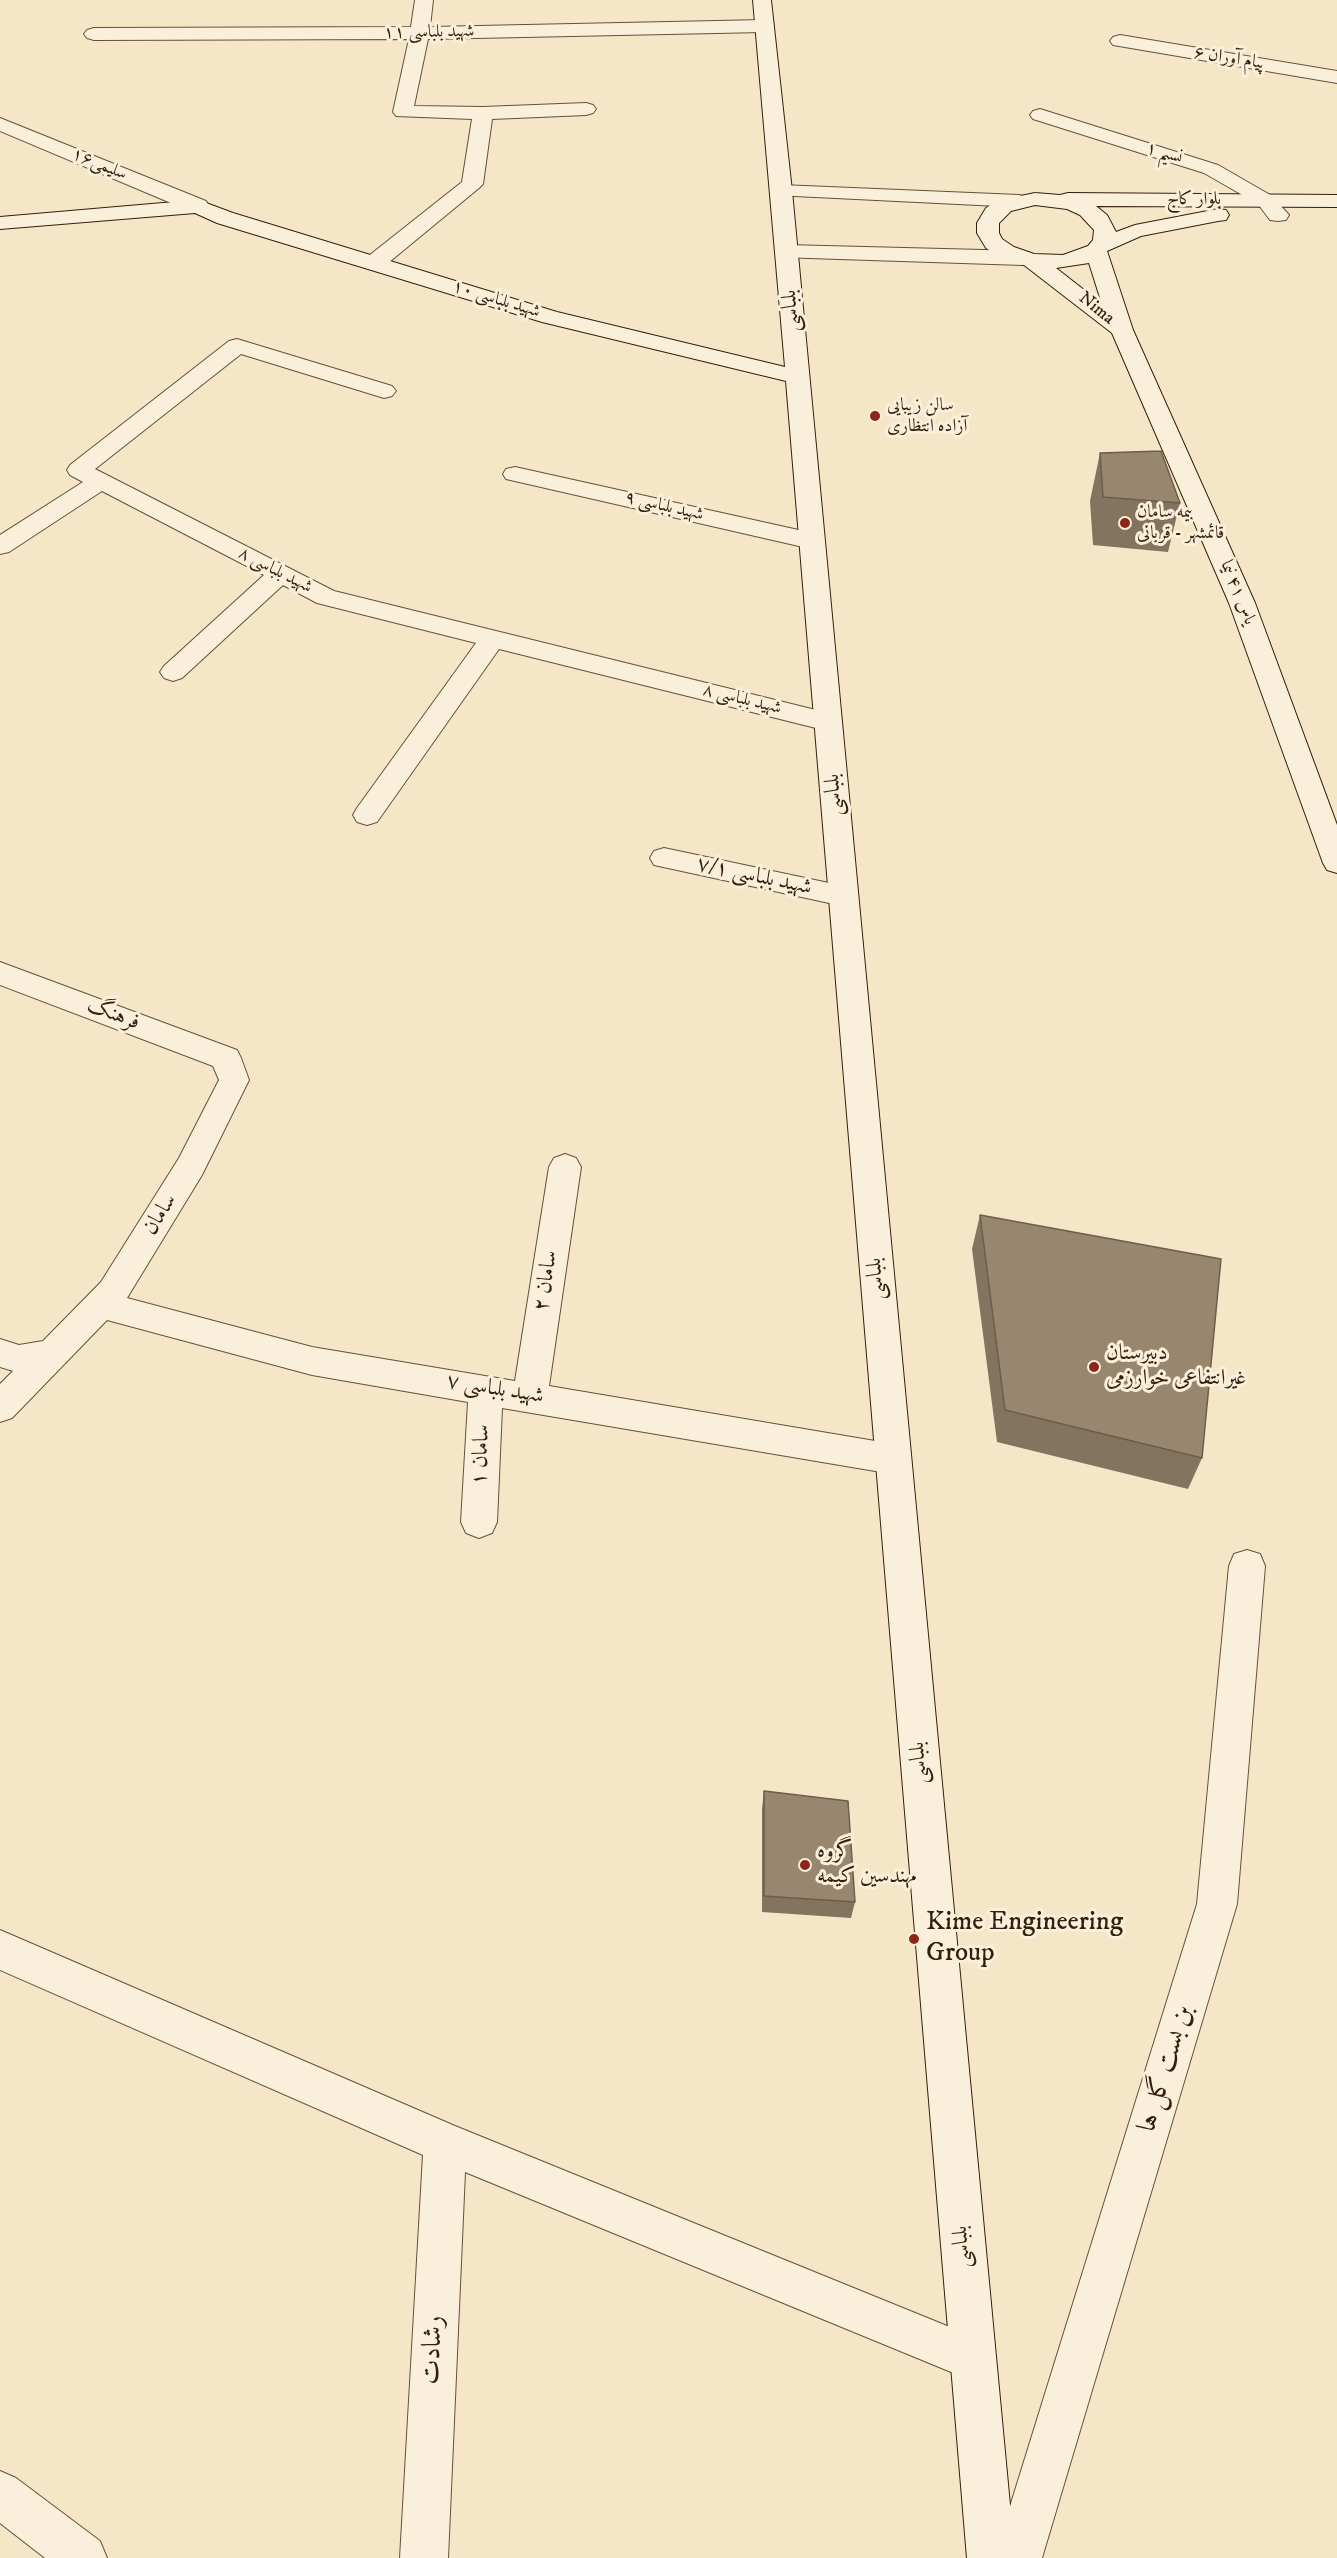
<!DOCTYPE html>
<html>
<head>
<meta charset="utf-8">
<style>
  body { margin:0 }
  canvas { display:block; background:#f6e6c8 }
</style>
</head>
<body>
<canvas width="1337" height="2558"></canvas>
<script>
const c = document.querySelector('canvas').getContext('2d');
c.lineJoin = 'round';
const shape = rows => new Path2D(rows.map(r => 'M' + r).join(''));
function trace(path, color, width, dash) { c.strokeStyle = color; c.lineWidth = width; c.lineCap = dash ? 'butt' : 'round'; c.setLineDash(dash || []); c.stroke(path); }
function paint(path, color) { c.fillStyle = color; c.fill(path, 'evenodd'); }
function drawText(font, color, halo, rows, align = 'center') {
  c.font = font + ' "IM FELL DW Pica",Amiri,serif'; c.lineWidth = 6; c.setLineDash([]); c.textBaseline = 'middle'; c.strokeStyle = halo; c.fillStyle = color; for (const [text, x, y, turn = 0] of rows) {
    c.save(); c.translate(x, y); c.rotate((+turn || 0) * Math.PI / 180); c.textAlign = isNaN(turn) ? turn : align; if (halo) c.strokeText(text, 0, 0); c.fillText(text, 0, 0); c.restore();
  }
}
const street = shape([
  [415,0,433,0,430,27,764,20,771,22,774,26,771,30,764,32,428,39,414,106,483,107,586,103,593,105,596,109,593,113,586,115,492,119,483,184,479,188,382,268,374,270,366,268,363,263,366,258,462,182,472,119,396,116,393,112,409,39,94,40,87,38,84,34,87,30,94,28,411,27,415,0],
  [1120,35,1337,71,1337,83,1113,45,1110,41,1113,37,1120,35],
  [1040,109,1218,165,1272,196,1289,215,1286,220,1278,221,1270,220,1258,204,1204,173,1033,119,1030,115,1033,111,1040,109],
  [0,118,206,201,209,206,206,211,198,212,190,211,0,131,0,118],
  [781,185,1019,195,1026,197,1030,201,1026,205,1019,207,774,195,770,191,774,187,781,185],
  [786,245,1023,251,1031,253,1034,258,1031,263,1023,265,778,257,775,252,778,247,786,245],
  [237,339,392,386,396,391,392,396,384,398,241,354,95,469,334,591,828,713,838,716,841,722,838,728,828,731,499,649,377,822,367,825,357,822,353,815,357,808,476,643,317,603,283,585,182,678,173,681,164,678,160,672,164,666,264,575,102,491,9,552,0,554,0,535,83,482,70,475,67,470,70,465,229,341,237,339],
  [515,467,821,535,824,541,821,547,812,549,506,479,503,474,506,469,515,467],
  [664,848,843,886,853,889,857,896,853,903,843,906,654,865,650,858,654,851,664,848],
  [0,962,237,1050,241,1058,249,1080,202,1175,127,1298,312,1347,515,1381,549,1167,554,1158,565,1154,576,1158,581,1167,549,1386,893,1444,905,1448,910,1459,905,1470,893,1474,502,1408,497,1522,492,1533,479,1538,466,1533,461,1522,468,1402,312,1375,107,1320,12,1418,0,1422,0,1384,13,1371,0,1367,0,1339,19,1345,43,1341,101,1282,179,1158,219,1080,213,1066,0,985,0,962],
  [1247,1550,1260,1554,1265,1566,1237,1904,1042,2558,994,2558,1197,1904,1229,1566,1234,1554,1247,1550],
  [0,1930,455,2126,989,2343,995,2359,989,2375,973,2381,465,2172,448,2558,400,2558,423,2155,0,1970,0,1930],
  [0,2471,16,2478,100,2541,107,2558,45,2558,0,2523,0,2471]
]);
const secondary = shape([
  [753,0,771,0,792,191,1015,2558,967,2558,786,381,542,322,217,223,195,213,0,229,0,217,198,200,233,213,557,312,785,367,753,0],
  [1035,193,1060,195,1068,193,1337,195,1337,207,1096,206,1107,215,1116,232,1135,225,1218,209,1226,210,1229,215,1226,220,1218,221,1141,236,1107,251,1133,330,1255,603,1337,825,1337,873,1327,870,1323,863,1229,603,1112,333,1024,265,998,257,986,248,977,233,977,223,986,208,996,201,1035,193],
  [1035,205,1067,209,1080,215,1094,230,1093,240,1088,246,1063,255,1034,254,1014,247,1002,239,999,233,999,223,1011,211,1035,205],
  [1089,263,1102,304,1056,268,1089,263]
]);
trace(street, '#64513b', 2);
trace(secondary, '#341f0c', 2);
paint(street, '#f9efdb');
paint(secondary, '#f9efdb');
paint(shape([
  [1100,453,1180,503,1168,552,1093,545,1090,501],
  [980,1215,1202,1458,1188,1489,997,1442,972,1249],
  [764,1791,855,1902,851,1918,762,1912,762,1809]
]), '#84735f');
const building = shape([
  [1161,451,1180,503,1103,497,1100,453,1161,451],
  [980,1215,1221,1259,1202,1458,1005,1410,980,1215],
  [764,1791,848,1801,855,1902,764,1896,764,1791]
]);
paint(building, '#99866e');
trace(building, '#6b5e4d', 1.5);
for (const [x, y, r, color] of [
  [875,416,6,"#8f2418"],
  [1125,523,6,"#8f2418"],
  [1094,1367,6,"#8f2418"],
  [805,1865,6,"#8f2418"],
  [914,1939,6,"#8f2418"]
]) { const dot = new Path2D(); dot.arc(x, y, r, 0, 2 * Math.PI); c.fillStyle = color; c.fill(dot); trace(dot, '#f9efdb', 2); }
drawText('18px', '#341f0c', '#f9efdb', [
  ["شهید بلباسی ١١",429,33,-1],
  ["پیام آوران ۶",1229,59,9],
  ["نسیم ۱",1164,154,17],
  ["سلیمی۱۶",99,165,22],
  ["بلوار کاج",1194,200],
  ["شهید بلباسی ١٠",496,300,17],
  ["Nima",1096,309,39],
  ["شهید بلباسی ۹",664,507,13],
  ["شهید بلباسی ۸",275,571,27],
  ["یاس ۴۱ نیما",1237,593,68],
  ["شهید بلباسی ۸",742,700,14]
]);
drawText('18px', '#341f0c', '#f9efdb', [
  ["سالن زیبایی",887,406],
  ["آزاده انتظاری",887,427],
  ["بیمه سامان",1137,513],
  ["قائمشهر - قربانی",1137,534]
], 'left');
drawText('22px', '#341f0c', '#f9efdb', [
  ["بلباسی",792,311,-95],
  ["بلباسی",835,795,-95],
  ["شهید بلباسی ۷/۱",754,877,12],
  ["فرهنگ",113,1015,21],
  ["سامان",161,1215,-58],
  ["بلباسی",877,1279,-95],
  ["سامان ۲",547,1281,-81],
  ["شهید بلباسی ۷",495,1390,9],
  ["سامان ۱",482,1455,-87],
  ["بلباسی",920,1763,-95],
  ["بلباسی",963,2247,-95]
]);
drawText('22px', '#341f0c', '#f9efdb', [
  ["دبیرستان",1106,1354],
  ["غیرانتفاعی خوارزمی",1106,1379],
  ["گروه",817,1852],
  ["مهندسین کیمه",817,1877]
], 'left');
drawText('27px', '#341f0c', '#f9efdb', [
  ["Kime Engineering",926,1923],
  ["Group",926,1954]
], 'left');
drawText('27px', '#341f0c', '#f9efdb', [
  ["بن بست گل ها",1167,2069,-73],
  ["رشادت",434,2350,-87]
]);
</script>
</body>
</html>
